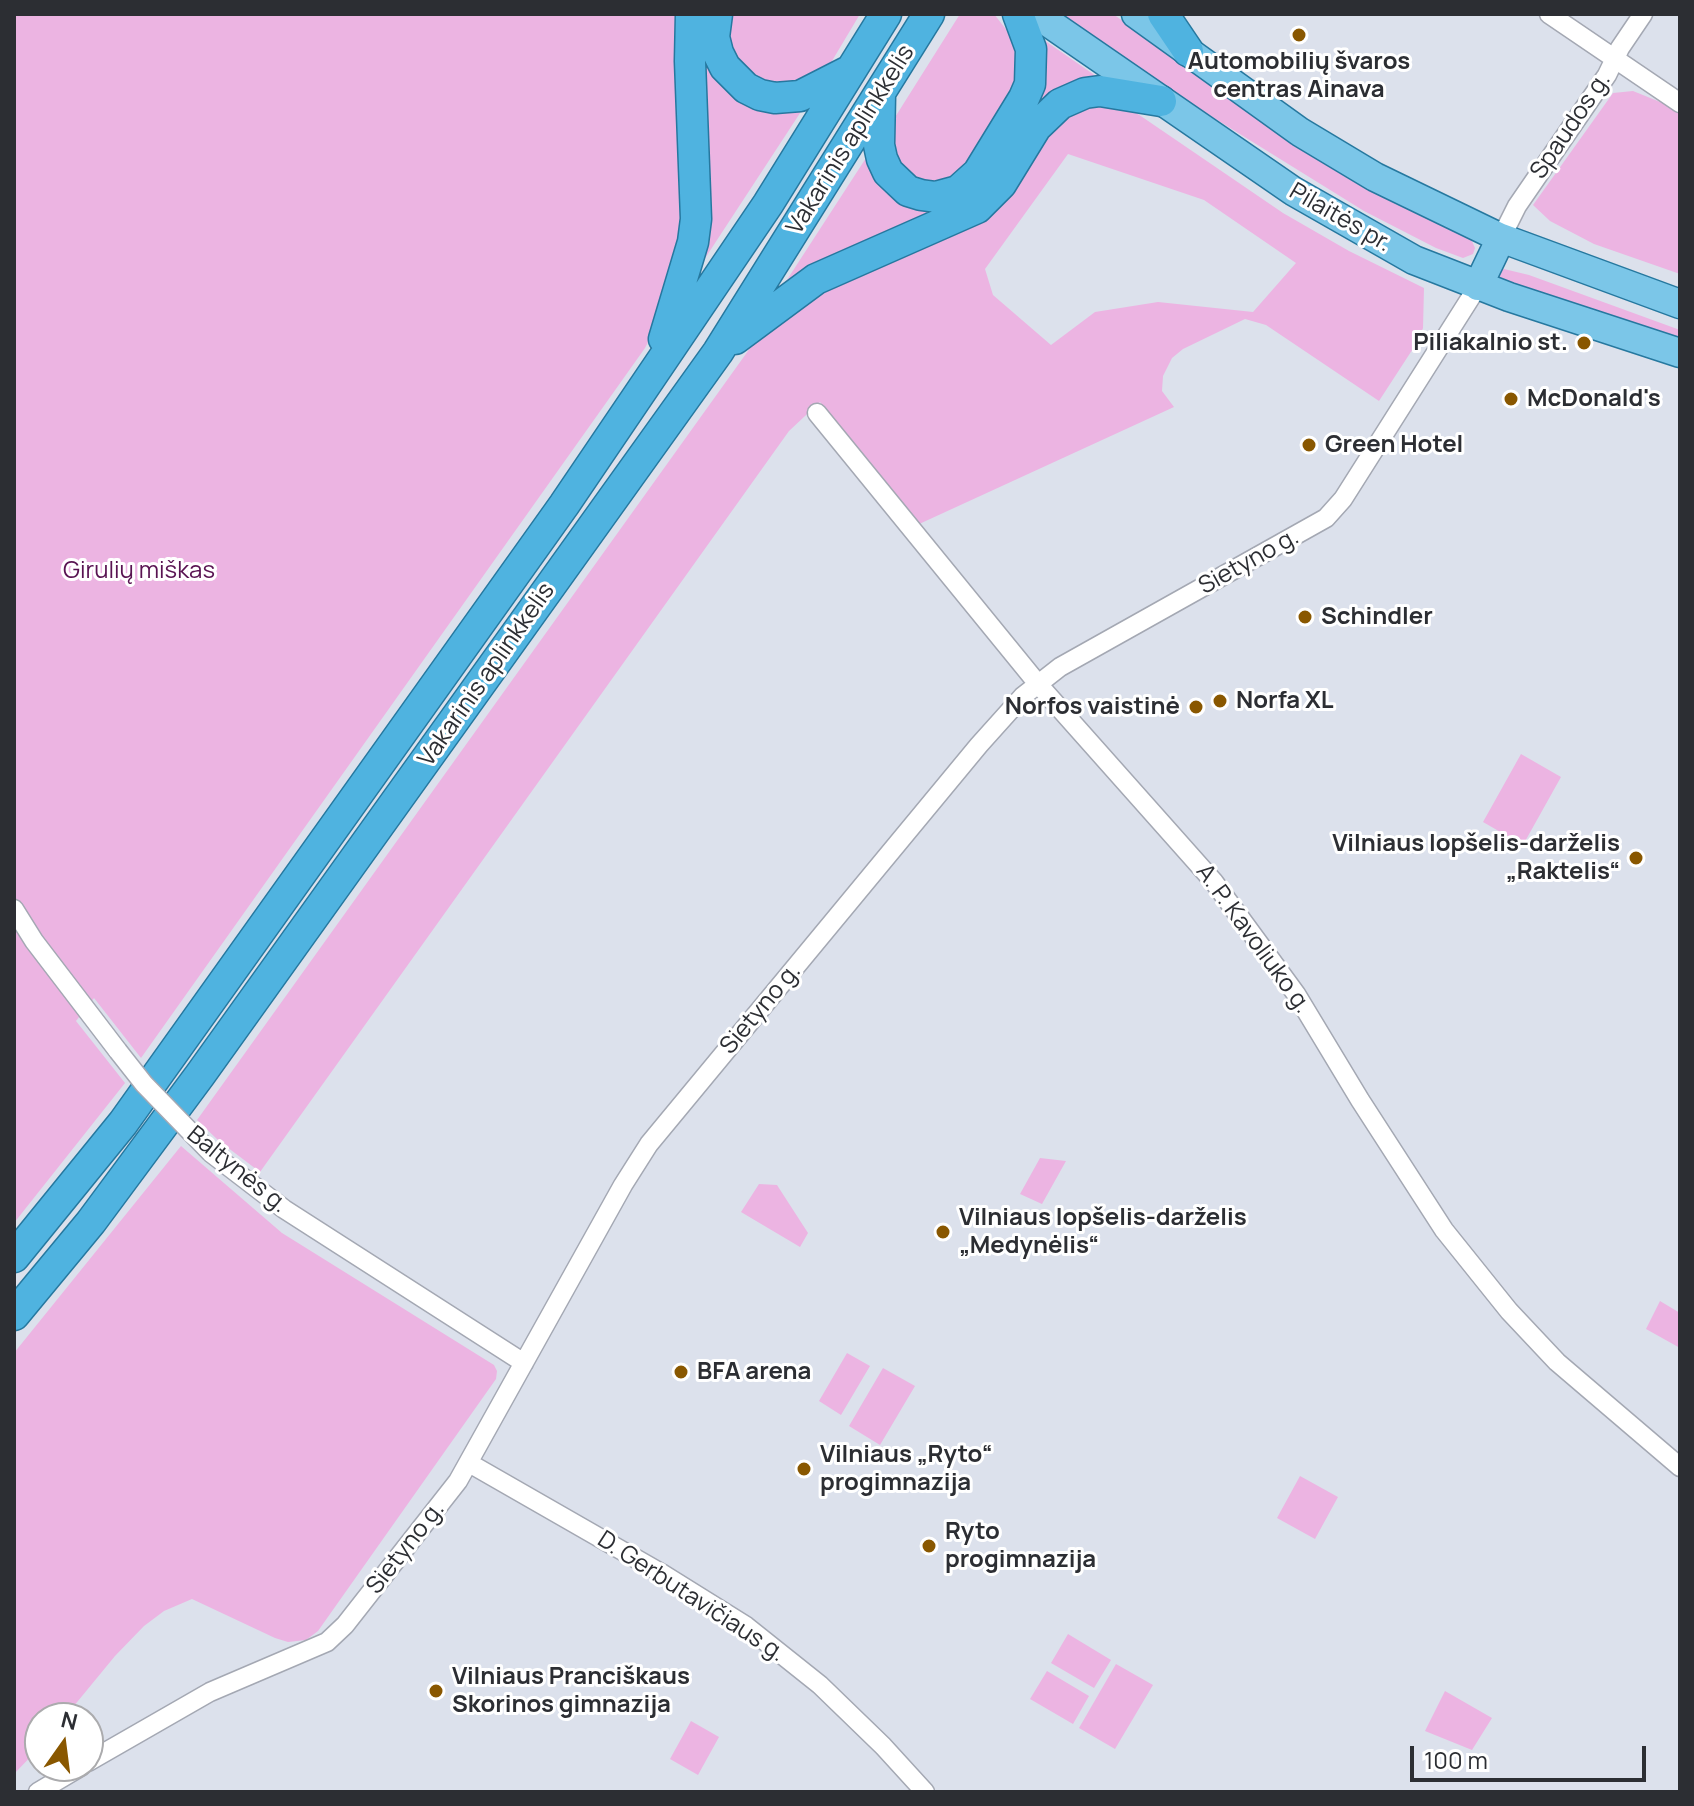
<!DOCTYPE html>
<html>
<head>
<meta charset="utf-8">
<style>
  body { margin:0 }
  #map { position:relative; width:1694px; height:1806px; overflow:hidden; background:#dce1ec; font-family:Manrope,sans-serif }
  canvas { display:block }
  .frame { position:absolute; inset:0; border:16px solid #2c2e33; pointer-events:none }
  .north { position:absolute; left:24px; top:1702px; width:80px; height:80px; box-sizing:border-box; background:#fff; border:2px solid #ababad; border-radius:50%; rotate:14deg; font-size:22px; font-weight:700; line-height:32px; text-align:center; color:#2c2e33 }
  .north::after { content:''; display:block; margin:auto; width:28px; height:36px; background:#895700; clip-path:polygon(50% 0,100% 100%,50% 72%,0 100%) }
  .scale { position:absolute; left:1410px; top:1746px; width:236px; height:36px; box-sizing:border-box; border:4px solid #2c2e33; border-top:0; padding-left:10px; font-size:24px; line-height:28px; white-space:nowrap; color:#2c2e33; -webkit-text-stroke:6px #fff; paint-order:stroke }
</style>
</head>
<body>
<div id="map">
<canvas width="1694" height="1806"></canvas>
<div class="frame"></div>
<div class="north">N</div>
<div class="scale">100 m</div>
</div>
<script>
const ctx = document.querySelector('canvas').getContext('2d');
ctx.lineJoin = 'round';
function paint(path, color) {
  ctx.fillStyle = color;
  ctx.fill(path, 'evenodd');
}
function poly(rows) {
  const path = new Path2D();
  for (const r of rows) {
    path.moveTo(r[0], r[1]);
    for (let i = 2; i < r.length; i += 2) path.lineTo(r[i], r[i + 1]);
  }
  return path;
}
function strokePath(path, color, width, dash) {
  ctx.strokeStyle = color;
  ctx.lineWidth = width;
  ctx.lineCap = dash ? 'butt' : 'round';
  ctx.setLineDash(dash || []);
  ctx.stroke(path);
}
function write(font, color, halo, rows, align = 'center') {
  ctx.font = font + ' Manrope,sans-serif';
  ctx.lineWidth = 6;
  ctx.setLineDash([]);
  ctx.textBaseline = 'middle';
  ctx.strokeStyle = halo;
  ctx.fillStyle = color;
  for (const [text, x, y, turn = 0] of rows) {
    ctx.save();
    ctx.translate(x, y);
    ctx.rotate((+turn || 0) * Math.PI / 180);
    ctx.textAlign = isNaN(turn) ? turn : align;
    if (halo) ctx.strokeText(text, 0, 0);
    ctx.fillText(text, 0, 0);
    ctx.restore();
  }
}
paint(poly([
  [14,14,681,14,686,223,658,323,645,348,141,1058,94,998,76,1021,125,1083,14,1223],
  [728,14,860,14,829,66,817,76,775,89,734,64,725,28],
  [960,14,994,14,1012,37,1023,75,971,170,926,188,894,164,892,122],
  [1052,14,1113,14,1250,112,1471,239,1475,248,1473,254,1463,258,1436,248,1364,211,1185,100],
  [698,33,708,55,806,104,700,266],
  [1041,38,1106,83,1085,84,1053,97,1030,118,988,185,963,205,860,247,819,265,783,286,866,158,870,158,884,186,899,197,917,204,936,207,960,200,977,188,991,173,1032,107,1039,90,1042,75,1039,40],
  [1633,91,1680,110,1680,274,1594,244,1550,221,1533,205,1613,93],
  [1094,103,1132,110,1283,213,1349,251,1424,288,1423,328,1418,341,1379,401,1266,325,1245,319,1183,349,1172,358,1163,376,1162,391,1174,407,917,525,820,402,789,431,260,1172,219,1141,197,1120,758,337,796,303,948,232,1059,118],
  [1068,154,1204,200,1296,263,1253,312,1158,302,1095,312,1051,345,993,295,985,269],
  [1504,269,1529,275,1680,330,1680,343,1504,285,1499,278,1500,270],
  [1521,754,1561,777,1523,845,1483,822],
  [181,1146,282,1233,494,1365,497,1371,496,1379,318,1631,306,1640,288,1642,275,1638,192,1599,164,1611,144,1626,115,1656,64,1718,40,1718,40,1747,14,1774,14,1353],
  [1040,1158,1066,1161,1042,1204,1020,1194],
  [759,1184,777,1185,808,1233,800,1247,741,1212],
  [1660,1301,1680,1313,1680,1348,1646,1329],
  [847,1353,870,1366,841,1415,819,1401],
  [883,1368,915,1386,880,1445,849,1426],
  [1300,1476,1338,1497,1315,1539,1277,1518],
  [1068,1634,1111,1660,1094,1688,1051,1663],
  [1116,1664,1153,1685,1115,1749,1079,1728],
  [1047,1671,1089,1696,1073,1724,1030,1699],
  [1445,1691,1492,1718,1472,1750,1425,1731],
  [691,1721,719,1737,698,1775,670,1759]
]), '#ecb4e2');
const minor = poly([
  [1549,14,1680,103],
  [1501,238,1517,206,1607,75,1620,48,1643,14],
  [817,413,1038,684,1214,882,1296,994,1360,1100,1444,1230,1509,1311,1557,1362,1680,1467],
  [14,909,34,941,118,1051],
  [211,1153,284,1209,524,1363],
  [469,1463,661,1573,746,1626,820,1685,883,1746,925,1792],
  [88,1762,210,1692,327,1642,345,1625,458,1481,623,1185,649,1144,979,745,1023,696,1060,667,1326,518,1343,499,1478,286],
  [38,1792,82,1766]
]);
const primary = poly([
  [1036,14,1293,191,1414,260,1509,297,1680,353],
  [1136,14,1300,132,1375,177,1501,238,1680,304],
  [1478,286,1501,238]
]);
const trunk = poly([
  [717,14,714,37,718,53,725,67,746,88,760,95,775,98,800,96,849,71],
  [1163,14,1188,51],
  [880,95,879,145,882,159,888,172,908,191,921,195,936,197,958,191,978,173,1024,98,1030,84,1031,49,1018,14],
  [664,339,693,242,696,219,690,61,691,14],
  [735,339,816,279,977,208,1001,184,1036,127,1060,104,1085,93,1100,91,1161,101],
  [14,1257,123,1123,564,505,768,204,886,14],
  [14,1315,91,1222,200,1075,718,352,929,14]
]);
strokePath(minor, '#a4a8b3', 21);
strokePath(primary, '#26789f', 31);
strokePath(trunk, '#26789f', 33);
strokePath(minor, '#fff', 18);
strokePath(primary, '#7bc6e8', 28);
strokePath(trunk, '#4fb3e0', 30);
const minorBridge = poly([
  [118,1051,144,1084,211,1153]
]);
strokePath(minorBridge, '#a4a8b3', 21, []);
strokePath(minorBridge, '#fff', 18);
for (const [x, y, r, color] of [
  [1299,35,8,"#895700"],
  [1584,343,8,"#895700"],
  [1511,399,8,"#895700"],
  [1309,445,8,"#895700"],
  [1305,617,8,"#895700"],
  [1220,701,8,"#895700"],
  [1196,707,8,"#895700"],
  [1636,858,8,"#895700"],
  [943,1232,8,"#895700"],
  [681,1372,8,"#895700"],
  [804,1469,8,"#895700"],
  [929,1546,8,"#895700"],
  [436,1691,8,"#895700"]
]) {
  const dot = new Path2D();
  dot.arc(x, y, r, 0, 2 * Math.PI);
  ctx.fillStyle = color;
  ctx.fill(dot);
  strokePath(dot, '#fff', 3);
}
write('bold 24px', '#2c2e33', '#fff', [
  ["Automobilių švaros",1299,62,"center"],
  ["centras Ainava",1299,90,"center"],
  ["Piliakalnio st.",1568,343,"right"],
  ["McDonald's",1527,399],
  ["Green Hotel",1325,445],
  ["Schindler",1321,617],
  ["Norfa XL",1236,701],
  ["Norfos vaistinė",1180,707,"right"],
  ["Vilniaus lopšelis-darželis",1620,844,"right"],
  ["„Raktelis“",1620,872,"right"],
  ["Vilniaus lopšelis-darželis",959,1218],
  ["„Medynėlis“",959,1246],
  ["BFA arena",697,1372],
  ["Vilniaus „Ryto“",820,1455],
  ["progimnazija",820,1483],
  ["Ryto",945,1532],
  ["progimnazija",945,1560],
  ["Vilniaus Pranciškaus",452,1677],
  ["Skorinos gimnazija",452,1705]
], 'left');
write('24px', '#2c2e33', '#fff', [
  ["Spaudos g.",1571,126,-56],
  ["Vakarinis aplinkkelis",851,140,-58],
  ["Pilaitės pr.",1340,218,30],
  ["Sietyno g.",1249,562,-29],
  ["Vakarinis aplinkkelis",487,675,-55],
  ["A. P. Kavoliuko g.",1253,939,54],
  ["Sietyno g.",761,1009,-50],
  ["Baltynės g.",237,1170,39],
  ["Sietyno g.",406,1548,-52],
  ["D. Gerbutavičiaus g.",691,1597,33]
]);
write('24px', '#591352', '#fff', [
  ["Girulių miškas",139,571]
]);
</script>
</body>
</html>
